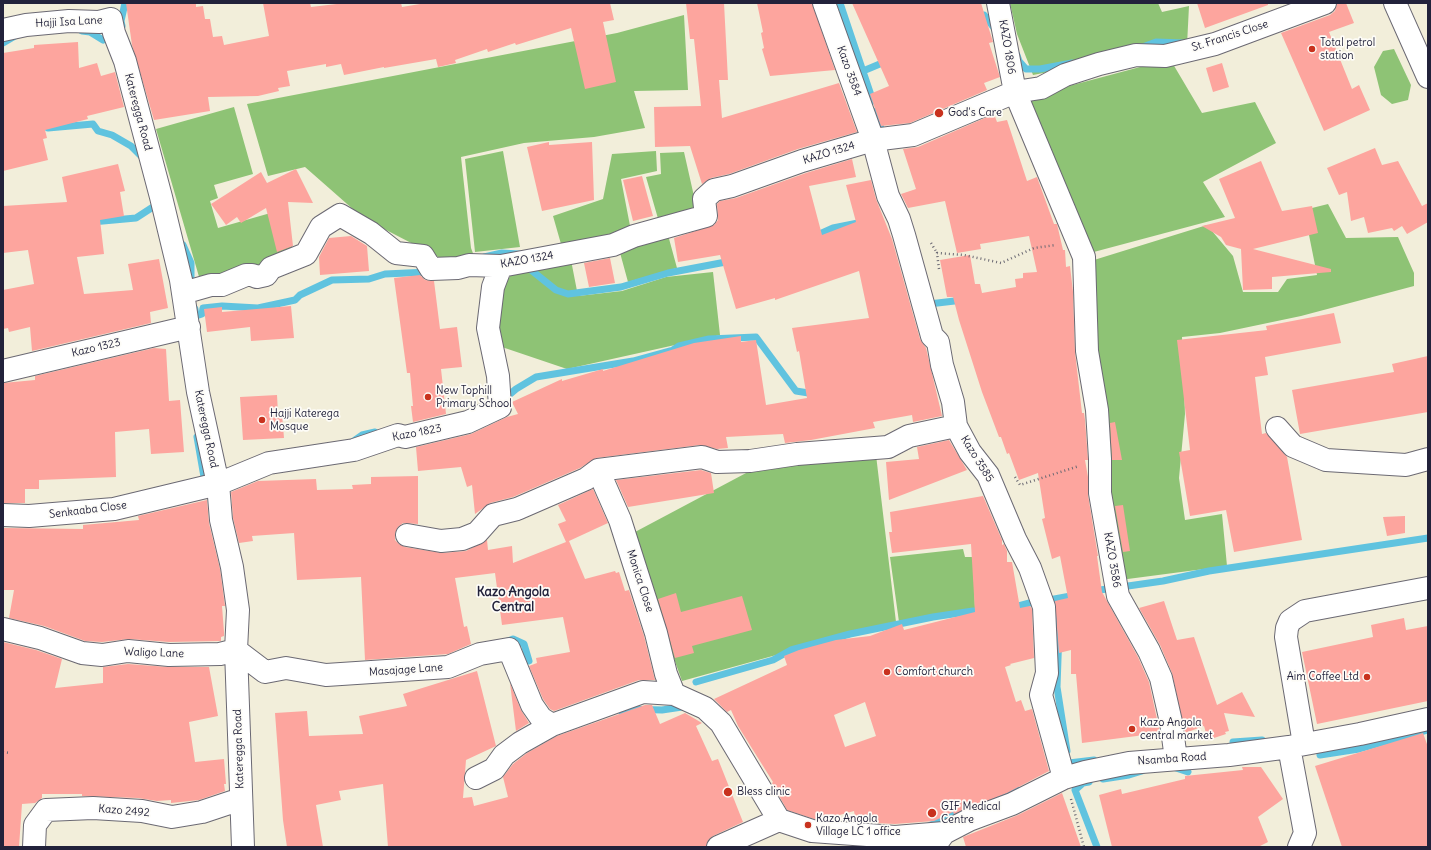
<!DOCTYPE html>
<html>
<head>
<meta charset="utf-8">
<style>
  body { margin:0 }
  #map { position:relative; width:1431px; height:850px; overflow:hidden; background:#f2eeda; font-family:Delius,sans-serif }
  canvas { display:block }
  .frame { position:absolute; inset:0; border:4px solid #22223b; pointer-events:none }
</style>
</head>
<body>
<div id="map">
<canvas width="1431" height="850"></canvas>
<div class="frame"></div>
</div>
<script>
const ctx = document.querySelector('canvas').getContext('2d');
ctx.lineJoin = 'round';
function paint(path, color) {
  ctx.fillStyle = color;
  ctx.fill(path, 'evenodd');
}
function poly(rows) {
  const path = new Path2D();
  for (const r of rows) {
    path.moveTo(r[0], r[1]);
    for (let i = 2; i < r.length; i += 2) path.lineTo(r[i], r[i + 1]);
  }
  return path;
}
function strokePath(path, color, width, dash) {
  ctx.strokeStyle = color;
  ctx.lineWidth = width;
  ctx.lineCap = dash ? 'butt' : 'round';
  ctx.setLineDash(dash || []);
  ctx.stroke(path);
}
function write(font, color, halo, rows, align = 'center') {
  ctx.font = font + ' Delius,sans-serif';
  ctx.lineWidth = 3.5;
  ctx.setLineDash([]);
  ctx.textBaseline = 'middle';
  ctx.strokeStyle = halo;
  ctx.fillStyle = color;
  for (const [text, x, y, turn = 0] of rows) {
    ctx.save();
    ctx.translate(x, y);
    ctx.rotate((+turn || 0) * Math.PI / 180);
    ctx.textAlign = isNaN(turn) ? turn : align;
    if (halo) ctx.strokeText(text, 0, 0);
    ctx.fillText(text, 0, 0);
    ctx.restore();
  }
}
paint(poly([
  [1010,3,1158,3,1162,12,1189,6,1187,45,1033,75,1017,34],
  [684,15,688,90,634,91,645,128,594,137,524,143,461,157,471,248,474,256,442,259,363,218,305,167,268,176,247,104,617,33],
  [1394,49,1411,85,1408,100,1392,104,1381,95,1374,67,1383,51],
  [1170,59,1202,113,1255,102,1276,143,1203,182,1225,217,1090,253,1024,98],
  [234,107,253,174,214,185,218,198,210,201,218,228,281,210,296,260,202,287,156,129],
  [503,151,520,247,475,252,465,159],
  [656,151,657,171,621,179,631,231,561,244,553,216,603,199,612,154],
  [684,152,698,214,659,222,646,177,661,174,660,153],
  [1328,204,1346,238,1398,237,1414,273,1414,286,1301,316,1220,333,1182,337,1185,414,1179,478,1185,520,1222,514,1227,566,1120,580,1099,377,1094,260,1207,225,1233,256,1243,292,1278,292,1287,279,1317,275,1304,210],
  [668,235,677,268,628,282,619,249],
  [570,255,578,296,622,291,666,277,713,272,720,335,567,369,496,345,497,298,515,268],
  [876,455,896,622,682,681,630,536,635,532,763,464],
  [963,549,965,557,973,557,975,609,899,622,890,557]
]), '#8ec375');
strokePath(poly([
  [840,3,873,101],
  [977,16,984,15,995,29],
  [122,26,121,21,125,3],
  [82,31,90,32,103,40],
  [3,43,15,36],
  [1140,48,1156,42,1183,43],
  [1017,55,1019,61,1026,69,1040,69,1072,63],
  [863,71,887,61],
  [876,111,883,136],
  [48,128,93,124,98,131,112,135,131,146,143,158],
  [92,222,136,218,156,205],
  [813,237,833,228,858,223],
  [183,245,191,263,191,283],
  [484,257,502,253,519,254],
  [526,266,556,290,568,294,621,287,668,273,731,261],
  [929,304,963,300],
  [195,309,196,316,202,314,203,308,222,306,258,308,295,300,300,295,332,280,369,279,385,274,429,272],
  [503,400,516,389,536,377,633,361,673,350,679,346,709,339,756,337,796,391,815,394],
  [197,437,204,477],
  [352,442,362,435,375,432],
  [1093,591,1163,581,1209,571,1428,538],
  [1049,600,1076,595],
  [1011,608,1037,601],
  [1053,613,1059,631,1057,687,1067,751],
  [506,642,513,639,524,644,529,661],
  [696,682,773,660,791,650,850,634,933,617,973,611,983,612],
  [621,711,627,709,662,710,682,707],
  [1233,742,1262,740],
  [1320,755,1359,749,1428,730],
  [1069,763,1094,760],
  [1173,767,1188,772],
  [1103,779,1129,775,1142,771],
  [1089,782,1083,783,1075,790,1097,847],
  [991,798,1018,790],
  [929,826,961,810]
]), '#60c3df', 7);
paint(poly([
  [126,3,196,3,196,7,203,6,205,19,210,19,213,37,222,36,224,45,269,36,263,3,310,3,311,7,345,3,401,3,402,7,426,3,610,3,614,20,603,22,616,82,585,89,571,28,516,45,515,43,488,52,487,49,455,60,456,63,438,67,436,59,384,68,384,67,344,75,341,64,326,67,326,64,287,71,290,86,278,88,279,91,258,96,208,97,210,111,154,120,132,45],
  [686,3,724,3,728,80,719,80,722,118,839,83,857,132,798,149,729,174,711,178,702,184,690,146,655,147,654,107,701,106,694,39,690,39],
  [757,3,812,3,835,70,770,76,762,49,764,48,761,33,763,32],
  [852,3,981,3,993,42,989,43,1000,77,984,83,987,90,910,123,881,126,870,94,889,86],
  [1197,3,1268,3,1268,5,1205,28],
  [1337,3,1346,3,1354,23,1329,32,1352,89,1359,85,1370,110,1324,131,1281,33,1330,15,1335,11],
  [78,42,79,68,97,63,101,76,115,72,124,107,87,116,88,119,45,130,47,138,43,139,48,160,3,171,3,53,34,48,34,45],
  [1222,63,1229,87,1213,92,1206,68],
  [994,114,997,122,1007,120,1027,181,1037,177,1054,224,1057,224,1063,250,1065,250,1066,267,1070,266,1073,292,1075,352,1082,413,1084,413,1085,420,1088,460,1085,460,1088,477,1088,495,1098,556,1097,556,1102,592,1138,657,1149,682,1160,733,1082,743,1076,674,1071,674,1071,650,1059,653,1055,601,1068,598,1060,556,1052,559,1042,519,1045,518,1038,473,1019,480,1009,453,1007,454,1001,437,999,437,982,392,959,320,953,297,947,297,940,260,970,255,975,284,980,284,982,293,1016,287,1015,279,1023,278,1023,273,1037,272,1029,236,980,244,981,249,957,253,945,201,908,208,901,194,916,189,903,149,918,147],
  [549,142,549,145,592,142,594,200,542,211,527,147],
  [1375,148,1382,165,1398,161,1422,206,1428,203,1428,222,1407,234,1402,226,1394,231,1392,228,1368,233,1364,217,1351,221,1347,192,1339,195,1327,168],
  [852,159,856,177,809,186,822,235,856,222,846,185,871,180,876,199,892,239,920,339,926,348,942,416,913,422,912,415,873,422,875,428,811,440,785,443,783,434,726,437,728,448,717,449,700,445,596,458,580,468,513,497,490,503,475,514,472,485,467,487,461,467,418,471,416,447,471,434,507,417,518,414,512,402,562,379,562,381,603,369,603,371,694,343,741,336,741,342,756,340,766,405,807,398,799,351,797,352,792,328,869,318,859,271,775,300,775,298,736,309,720,255,678,262,674,238,714,225,718,220,717,204,720,201,736,198,806,173],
  [1261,161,1282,211,1312,206,1318,233,1253,249,1331,269,1331,272,1272,277,1272,289,1243,290,1241,249,1226,245,1221,237,1202,226,1235,218,1219,179],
  [118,164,125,191,120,192,124,216,100,220,104,254,77,257,84,294,133,290,128,264,159,259,168,308,150,312,151,323,32,351,30,327,9,332,8,328,3,329,3,290,34,284,28,250,3,253,3,206,67,202,62,177],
  [296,169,313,203,288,202,293,246,277,252,266,208,241,223,237,217,226,225,211,204,261,172,267,183],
  [642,176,653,216,633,221,623,180],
  [351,236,367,246,369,271,320,275,319,257,329,238],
  [610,258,615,283,589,287,584,263],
  [420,275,425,280,434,281,440,329,457,327,462,367,441,369,446,414,413,422,411,406,413,406,410,373,407,373,394,278],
  [291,306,294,338,251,341,250,327,207,332,204,309,222,307,222,312],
  [1334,313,1341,343,1265,357,1268,375,1255,377,1262,434,1266,433,1287,457,1302,540,1234,552,1226,510,1190,516,1179,452,1190,450,1177,340,1267,330,1266,326],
  [154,348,166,349,169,401,180,400,184,452,151,454,149,429,115,432,116,477,39,480,39,489,25,489,25,503,4,503,3,383,35,380,35,376],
  [1428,356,1428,412,1300,434,1292,390,1394,372,1392,364],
  [277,395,278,414,282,414,284,438,243,440,240,397],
  [1115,422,1122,460,1112,460,1110,423],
  [949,440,967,470,889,500,886,462,919,459,917,447],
  [701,470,711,473,714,493,628,507,616,480],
  [418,476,418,524,403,523,398,527,395,533,395,540,399,544,405,547,442,553,466,551,487,540,488,550,512,546,513,563,566,542,558,524,566,521,558,505,593,489,608,523,569,541,585,579,615,571,616,573,619,572,625,591,629,590,644,636,655,680,639,680,554,711,550,709,543,699,529,666,537,663,536,658,570,652,563,617,502,625,495,573,455,578,464,627,467,626,471,644,448,654,365,660,361,577,297,580,294,533,252,536,253,541,239,543,233,518,231,492,258,481,316,479,317,490,353,489,352,485,371,484,371,477],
  [983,496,1002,540,1002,545,1004,544,1007,551,1007,562,1012,562,1020,608,1030,606,1032,609,1034,658,1010,664,1011,665,1005,667,1016,702,1021,700,1025,711,1032,709,1049,771,1007,793,954,814,953,812,934,821,895,824,856,822,854,811,825,819,814,819,787,810,772,783,773,782,738,726,731,710,727,712,714,699,787,665,784,656,799,650,836,640,870,636,902,624,904,630,975,612,971,544,892,553,889,532,892,532,890,512],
  [865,702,876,736,845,747,834,715],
  [207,500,209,523,220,569,225,606,222,606,224,632,224,636,221,637,221,641,169,642,129,639,102,642,85,641,44,626,9,618,14,590,3,590,3,528,83,529,83,525,139,520,138,516],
  [1123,505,1130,551,1123,552,1115,506],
  [1405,516,1405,533,1387,536,1383,517],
  [676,593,681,612,742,596,752,630,692,646,694,653,675,658,658,599],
  [1164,601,1177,640,1194,637,1217,705,1242,692,1255,717,1224,713,1229,731,1225,732,1226,734,1208,740,1204,726,1185,733,1172,673,1160,645,1139,608],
  [1404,618,1406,630,1428,626,1428,701,1317,724,1302,652,1373,637,1371,625],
  [3,642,36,650,62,659,55,688,103,683,103,667,128,664,168,667,209,667,218,716,189,722,195,762,224,759,226,784,224,784,225,791,199,800,171,803,171,800,157,801,138,798,82,796,82,794,42,794,42,798,35,803,22,804,19,847,3,847],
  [477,671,496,746,466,760,463,798,472,797,474,806,508,797,503,777,513,764,527,753,557,736,645,705,652,705,660,724,685,713,702,723,696,726,712,761,718,759,743,822,713,836,708,840,706,847,388,847,383,784,339,791,341,800,316,805,323,847,287,847,283,820,275,713,307,711,309,736,363,734,359,716,407,706,403,694],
  [510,683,521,710,529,723,516,731],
  [1423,733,1428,747,1428,847,1342,847,1315,766],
  [1242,767,1261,767,1283,799,1258,817,1268,842,1258,847,1112,847,1099,795,1121,789,1122,794,1185,779,1185,776,1243,770],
  [1062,793,1081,847,966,847,963,837,1018,815]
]), '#fda59e');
const minor = poly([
  [824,3,873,140,888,196,899,219,904,235,932,336,938,342,942,365,953,402,956,426,970,452,988,475,1015,539,1030,568,1044,607,1047,673,1041,695,1064,778],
  [998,3,1015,92,1084,257,1087,351,1097,410,1100,459,1100,493,1118,596,1149,651,1161,678,1171,722,1176,759],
  [111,19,114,33,125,61,161,197,181,280,198,392,218,484,221,520,232,567,238,610,236,650,243,847],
  [3,30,26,25,69,21,99,22,111,19],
  [183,293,211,285,222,285,246,275,252,275,257,277,266,275,271,268,306,254,321,227,340,215,371,233,396,253,423,256,431,269,458,268,469,265,501,266,613,245,634,236,706,216,704,199,714,190,732,186,802,161,873,140,913,135,1015,92,1041,88,1065,75,1099,64,1136,55,1165,56,1215,44,1325,3],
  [3,371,189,327],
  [1277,428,1293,446,1326,460,1406,465,1428,459],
  [598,470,620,520,656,633,666,674,674,694],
  [3,515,29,516,114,509,218,484,269,463,354,450,398,435,405,437,468,422,500,407,498,376,488,328,493,287,501,266],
  [407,535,441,541,462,539,477,533,493,515,517,509,586,479,598,470,702,457,717,462,750,461,797,454,888,447,909,436,956,426],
  [3,629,40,638,82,653,102,655,128,651,169,655,220,654,236,650,265,672,286,668,326,675,448,667,480,654,509,649,532,705,541,718,552,725,643,692,674,694,705,708,721,723,779,820],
  [1304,744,1286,637,1287,628,1290,621,1305,611,1428,588],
  [1289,747,1305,833,1299,847],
  [476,778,494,769,504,755,520,743,552,725],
  [779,820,812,831,895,837,944,833],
  [34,847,35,825,46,810,93,808,142,811,172,817,202,812,241,799],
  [718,847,779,820],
  [934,847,944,833,969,820,1012,804,1064,778,1085,772,1129,763,1229,755,1289,747,1360,734,1428,719]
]);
const major = poly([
  [1395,3,1428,77]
]);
strokePath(minor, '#6b6973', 24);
strokePath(major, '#6b6973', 24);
strokePath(poly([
  [931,243,937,253],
  [939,269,937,253,964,255,1001,263,1034,248,1056,245],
  [1015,477,1020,485,1079,466],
  [3,752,10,753],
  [1071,799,1084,847]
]), '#6b6973', 2.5, [1, 3]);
strokePath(minor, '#fff', 22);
strokePath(major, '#fff', 22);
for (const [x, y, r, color] of [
  [1312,49,4,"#c8321e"],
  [939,113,5,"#c8321e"],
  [428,397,4,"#c8321e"],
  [262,420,4,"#c8321e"],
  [887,672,4,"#c8321e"],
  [1367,677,4,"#c8321e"],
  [1132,729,4,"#c8321e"],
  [728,792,5,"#c8321e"],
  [932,813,5,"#c8321e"],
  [808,825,4,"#c8321e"]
]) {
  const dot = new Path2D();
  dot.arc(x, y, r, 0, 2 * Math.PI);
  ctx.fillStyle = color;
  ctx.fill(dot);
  strokePath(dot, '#fdfcf7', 1.5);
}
write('11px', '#22223b', '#fdfcf7', [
  ["Hajji Isa Lane",69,22,-3],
  ["St. Francis Close",1230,36,-18],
  ["KAZO 1806",1007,47,80],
  ["Kazo 3584",849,71,70],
  ["Kateregga Road",138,112,75],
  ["KAZO 1324",829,153,-17],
  ["KAZO 1324",527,260,-10],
  ["Kazo 1323",96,348,-13],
  ["Kateregga Road",206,429,78],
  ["Kazo 1823",417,433,-11],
  ["Kazo 3585",977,459,58],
  ["Senkaaba Close",88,510,-7],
  ["KAZO 3586",1112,560,80],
  ["Monica Close",640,581,72],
  ["Waligo Lane",154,653,2],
  ["Masajage Lane",406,670,-4],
  ["Kateregga Road",239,749,-92],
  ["Nsamba Road",1172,759,-4],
  ["Kazo 2492",124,811,5]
]);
write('11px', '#22223b', '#fdfcf7', [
  ["Total petrol",1320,43],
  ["station",1320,56],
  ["God's Care",948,113],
  ["New Tophill",436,391],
  ["Primary School",436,404],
  ["Hajji Katerega",270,414],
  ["Mosque",270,427],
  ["Comfort church",895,672],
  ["Aim Coffee Ltd",1359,677,"right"],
  ["Kazo Angola",1140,723],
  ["central market",1140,736],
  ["Bless clinic",737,792],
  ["GIF Medical",941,807],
  ["Centre",941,820],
  ["Kazo Angola",816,819],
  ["Village LC 1 office",816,832]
], 'left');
write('bold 13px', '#22223b', '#fdfcf7', [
  ["Kazo Angola",513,592],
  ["Central",513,607]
]);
</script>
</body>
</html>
